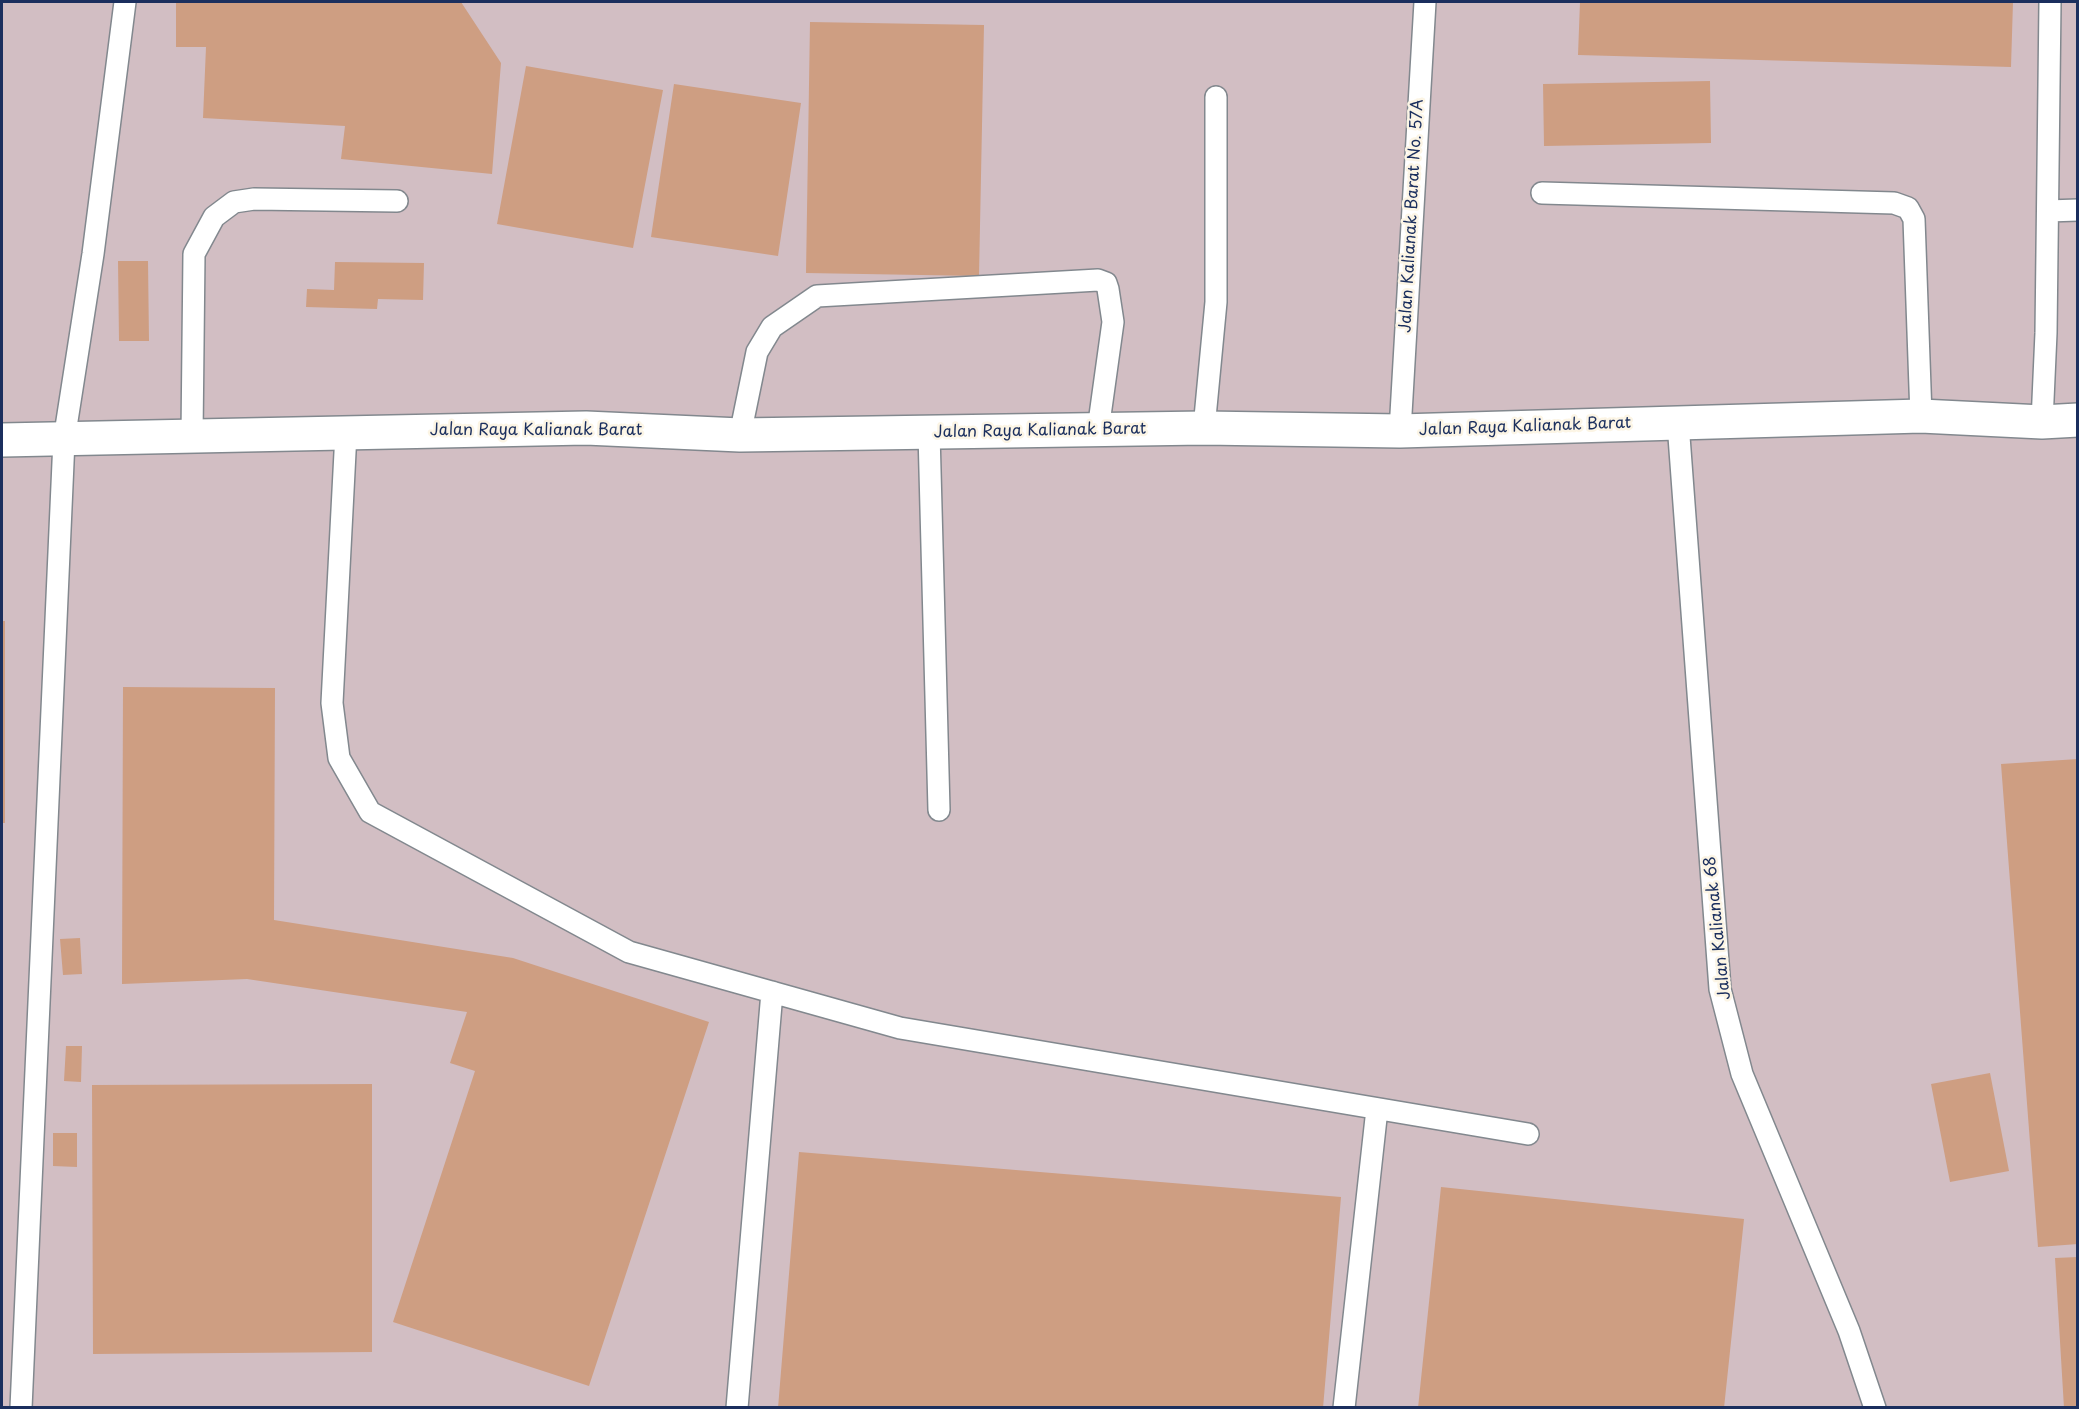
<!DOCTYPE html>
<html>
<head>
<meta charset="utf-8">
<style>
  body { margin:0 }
  #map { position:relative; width:2079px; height:1409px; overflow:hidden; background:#eae2bf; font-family:"Playpen Sans",sans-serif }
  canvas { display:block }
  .frame { position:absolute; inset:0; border:3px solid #1b2f5e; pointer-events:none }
</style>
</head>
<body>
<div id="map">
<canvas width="2079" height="1409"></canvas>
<div class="frame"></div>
</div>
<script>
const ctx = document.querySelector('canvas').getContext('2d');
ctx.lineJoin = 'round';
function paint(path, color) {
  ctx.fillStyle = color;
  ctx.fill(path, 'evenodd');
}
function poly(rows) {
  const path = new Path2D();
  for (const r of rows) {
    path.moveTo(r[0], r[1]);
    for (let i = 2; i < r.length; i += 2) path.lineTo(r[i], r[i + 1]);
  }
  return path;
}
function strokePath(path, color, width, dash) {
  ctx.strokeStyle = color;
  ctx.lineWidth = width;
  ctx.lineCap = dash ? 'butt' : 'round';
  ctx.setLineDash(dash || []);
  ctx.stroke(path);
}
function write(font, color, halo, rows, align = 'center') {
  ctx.font = font + ' "Playpen Sans",sans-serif';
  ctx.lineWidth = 5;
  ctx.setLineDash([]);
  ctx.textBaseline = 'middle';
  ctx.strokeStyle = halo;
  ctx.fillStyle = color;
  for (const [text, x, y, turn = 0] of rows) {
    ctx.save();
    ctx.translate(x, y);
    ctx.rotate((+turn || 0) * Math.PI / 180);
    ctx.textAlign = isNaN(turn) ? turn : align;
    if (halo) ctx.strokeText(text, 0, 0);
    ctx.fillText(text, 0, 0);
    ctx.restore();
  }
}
paint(poly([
  [2,2,2077,2,2077,1407,2,1408]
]), '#d2bec3');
paint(poly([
  [176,2,461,2,501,63,492,174,341,159,345,126,203,118,206,47,176,47],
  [1580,2,2013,2,2011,67,1578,55],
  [810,22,984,25,979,276,806,273],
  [526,66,663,90,633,248,497,224],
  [1710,81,1711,143,1544,146,1543,84],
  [674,84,801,103,778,256,651,237],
  [118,261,148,261,149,341,119,341],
  [335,262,424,263,423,300,378,299,377,309,306,307,307,289,334,290],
  [2,621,5,621,5,823,2,823],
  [123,687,275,688,274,920,513,958,709,1022,589,1386,393,1322,475,1071,450,1063,467,1012,247,979,122,984],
  [2078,759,2078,1244,2038,1247,2001,764],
  [80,938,82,974,63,975,60,939],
  [66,1046,82,1046,81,1082,64,1081],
  [1990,1073,2009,1171,1950,1182,1931,1084],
  [372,1084,372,1352,93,1354,92,1085],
  [53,1133,77,1133,77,1167,53,1166],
  [799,1152,1341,1197,1323,1408,778,1408],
  [1441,1187,1744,1219,1724,1408,1418,1408],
  [2078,1257,2078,1408,2064,1408,2055,1258]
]), '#ce9e82');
const service = poly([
  [1542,193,1894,203,1908,208,1914,219,1921,416],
  [2048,211,2078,210],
  [2042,422,2046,333,2050,2],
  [1678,423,1720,989,1742,1074,1849,1331,1875,1408],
  [1204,428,1216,302,1216,97],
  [1400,431,1425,2],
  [346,433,332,703,339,758,370,812,629,952,900,1028,1528,1134],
  [929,433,939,810],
  [192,435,194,254,214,217,234,202,254,199,397,201],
  [740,435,757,352,772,327,817,296,1098,280,1106,283,1108,289,1113,322,1098,430],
  [21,1408,64,440,93,254,125,2],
  [737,1408,772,992],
  [1344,1408,1377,1109]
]);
const trunk = poly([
  [2,440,586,428,740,435,1204,428,1400,431,1921,416,2042,422,2078,420]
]);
strokePath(service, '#82888e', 24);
strokePath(trunk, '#82888e', 36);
strokePath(service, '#fff', 21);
strokePath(trunk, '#fff', 33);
write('16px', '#1b2f5e', '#fcf5e5', [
  ["Jalan Kalianak Barat No. 57A",1412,216,-87],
  ["Jalan Raya Kalianak Barat",1525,427,-2],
  ["Jalan Raya Kalianak Barat",536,431],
  ["Jalan Raya Kalianak Barat",1040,431,-1],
  ["Jalan Kalianak 68",1718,928,-96]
]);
</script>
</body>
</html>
